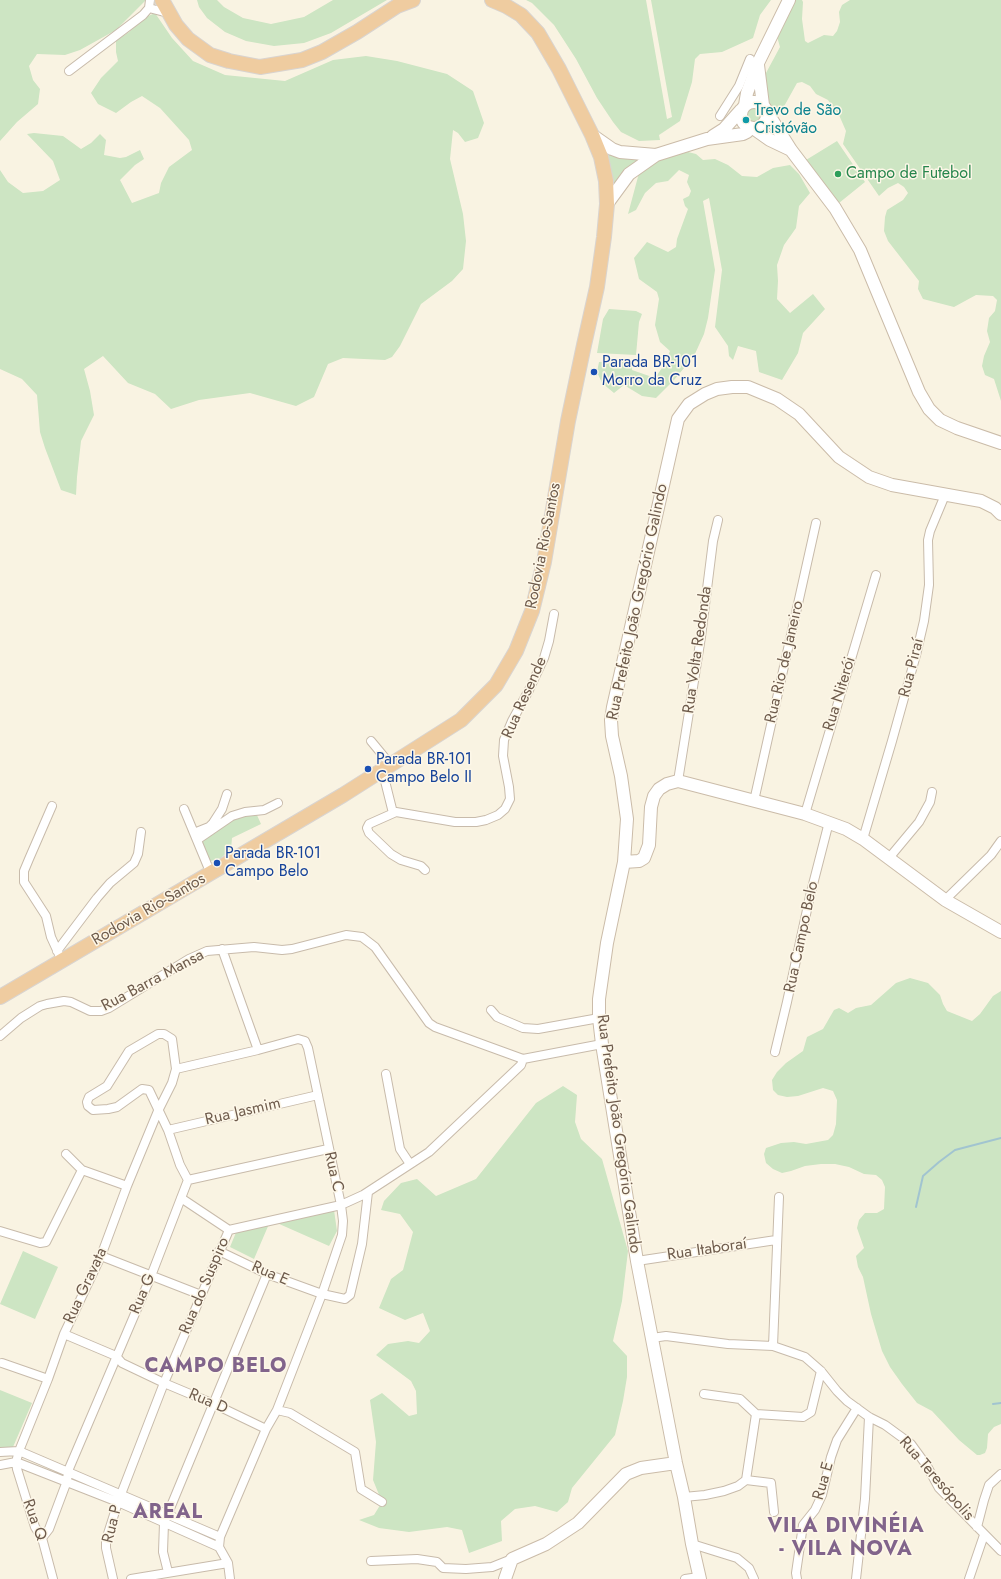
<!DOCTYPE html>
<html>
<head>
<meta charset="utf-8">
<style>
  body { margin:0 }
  canvas { display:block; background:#f9f3e2 }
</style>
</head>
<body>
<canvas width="1001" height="1579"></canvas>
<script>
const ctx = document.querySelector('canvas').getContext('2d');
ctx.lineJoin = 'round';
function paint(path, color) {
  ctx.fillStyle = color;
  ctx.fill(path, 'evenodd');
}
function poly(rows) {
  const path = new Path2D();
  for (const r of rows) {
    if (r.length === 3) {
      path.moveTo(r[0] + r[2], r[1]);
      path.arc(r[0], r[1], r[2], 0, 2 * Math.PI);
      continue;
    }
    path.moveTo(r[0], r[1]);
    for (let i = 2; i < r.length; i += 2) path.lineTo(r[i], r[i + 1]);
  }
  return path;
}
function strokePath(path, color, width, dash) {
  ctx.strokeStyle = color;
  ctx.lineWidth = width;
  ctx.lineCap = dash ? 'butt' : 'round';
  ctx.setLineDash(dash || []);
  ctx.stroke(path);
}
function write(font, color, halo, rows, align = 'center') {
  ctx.font = font + ' Jost,sans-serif';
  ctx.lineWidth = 3;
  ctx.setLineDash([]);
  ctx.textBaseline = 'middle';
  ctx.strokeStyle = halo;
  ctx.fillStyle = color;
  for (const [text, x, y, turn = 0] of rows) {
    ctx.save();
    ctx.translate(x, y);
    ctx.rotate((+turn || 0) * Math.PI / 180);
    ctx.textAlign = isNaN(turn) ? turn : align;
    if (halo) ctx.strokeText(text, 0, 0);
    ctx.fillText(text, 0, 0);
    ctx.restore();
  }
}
paint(poly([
  [0,0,146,0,116,30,80,50,65,55,37,54,29,66,33,80,40,89,38,104,17,122,0,141],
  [197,0,217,0,224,7,243,18,271,24,304,17,333,0,387,0,331,33,304,43,274,46,246,41,225,32,207,18,199,7],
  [526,0,646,0,667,119,672,117,651,0,771,0,760,15,753,38,722,52,700,54,695,59,692,82,680,121,659,135,660,140,639,141,621,132,613,122,597,98,576,59,554,25,532,3],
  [793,0,802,0,803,2,802,19,805,41,808,43,824,35,833,36,837,31,840,22,839,12,842,5,850,0,1001,0,1001,401,994,379,985,375,982,366,984,356,990,342,987,331,989,318,995,311,997,300,993,296,976,295,954,307,923,299,918,289,919,281,888,241,884,231,885,217,887,210,903,200,908,193,904,187,898,183,888,188,879,196,843,144,846,131,839,115,828,100,816,94,810,86,802,82,797,83,782,110,774,111,770,107,766,88,766,73,780,47,776,33],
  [155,13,172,38,193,61,225,75,285,81,333,60,366,56,397,61,447,74,473,91,484,123,478,138,465,142,458,133,453,130,450,159,463,214,466,241,463,269,452,281,421,304,400,346,392,357,385,360,343,358,328,364,314,397,296,406,250,393,199,400,171,409,155,394,128,383,103,356,84,369,90,391,94,415,81,441,77,477,76,495,61,490,45,448,40,432,37,395,22,379,0,369,0,170,8,182,23,193,43,191,60,180,53,161,27,134,34,133,63,136,81,149,91,143,100,134,106,140,104,155,120,158,126,157,140,150,144,159,135,165,120,180,132,203,159,193,161,183,169,167,192,150,189,140,160,108,142,96,131,102,116,113,98,104,91,93,101,78,118,61,116,52,116,41,129,32,146,17],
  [754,115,9],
  [837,141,865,182,839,203,806,160],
  [604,150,641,159,614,189,610,166],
  [688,152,696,154,703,160,715,159,728,165,742,176,757,177,773,168,790,165,799,174,810,193,799,206,796,228,784,245,777,265,778,281,777,299,790,313,813,294,825,309,803,333,798,353,782,380,759,372,756,351,738,346,733,360,729,356,728,346,715,327,722,270,709,198,703,201,715,270,708,318,704,334,694,356,674,380,656,398,642,396,624,385,614,393,602,383,597,372,599,362,632,361,632,370,655,378,664,365,670,351,660,342,655,325,659,299,657,292,639,279,634,258,647,242,668,252,676,247,677,239,688,209,685,206,683,199,689,196,691,191,687,182,689,175,679,170,668,181,656,183,645,193,636,210,628,214,639,173,660,158,672,154],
  [609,309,636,311,642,314,639,322,636,355,597,353,603,319],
  [256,813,261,824,232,838,231,849,221,858,211,861,207,859,199,840,234,817],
  [910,978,928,983,940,995,943,1004,947,1011,972,1021,980,1014,993,996,1001,991,1001,1424,994,1427,988,1434,987,1448,985,1453,980,1455,977,1455,959,1440,932,1411,917,1403,902,1384,890,1367,882,1351,871,1314,863,1277,858,1267,856,1256,864,1248,857,1228,859,1220,865,1213,877,1213,884,1209,885,1187,882,1180,876,1175,864,1174,849,1167,835,1164,821,1164,805,1166,791,1171,782,1173,773,1169,766,1163,764,1154,766,1148,781,1143,794,1142,806,1144,828,1140,833,1135,836,1124,837,1100,833,1091,823,1088,798,1096,787,1097,778,1095,773,1090,772,1080,777,1072,786,1063,803,1051,807,1037,823,1029,834,1010,839,1008,848,1013,856,1008,871,1005,896,983],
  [563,1086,577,1095,575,1122,581,1139,602,1159,628,1251,622,1301,613,1341,627,1356,627,1377,623,1401,615,1435,572,1488,568,1502,557,1512,535,1506,515,1509,501,1521,502,1541,469,1553,462,1530,447,1527,409,1532,379,1528,359,1520,374,1515,382,1502,373,1480,376,1442,370,1400,382,1393,409,1416,417,1414,416,1391,411,1381,376,1355,388,1344,408,1341,419,1343,430,1331,423,1313,405,1320,379,1308,391,1279,403,1270,413,1232,400,1214,381,1210,384,1201,401,1183,417,1179,436,1196,476,1179,536,1103],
  [334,1210,337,1231,329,1246,277,1223],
  [269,1224,254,1259,230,1247,237,1230],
  [23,1251,58,1267,35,1319,0,1304],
  [0,1390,32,1403,13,1447,0,1447]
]), '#cde5c3');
strokePath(poly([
  [916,1207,923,1176,939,1162,955,1150,1001,1138],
  [993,1404,1001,1403]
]), '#a1c4d0', 2);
const minor = poly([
  [150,0,149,8,168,13],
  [69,71,143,15,149,8],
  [720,116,739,86,750,59],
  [371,741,390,764],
  [382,769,393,813],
  [678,781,701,637,713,541,718,520],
  [754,801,816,523],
  [52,806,29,859,24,871,24,882,46,916,51,937,62,961],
  [184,809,211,874],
  [805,814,876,575],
  [194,833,209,827,213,823,222,809,227,794],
  [863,839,892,741,916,655,924,621,929,585,928,540,930,531,945,495],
  [197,840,232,816,245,812,264,810,278,803],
  [889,858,919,822,930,802,932,792],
  [425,870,421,866,401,860,391,854,369,833,367,828,369,824,396,812,455,822,476,822,486,820,498,815,505,809,510,799,509,787,503,756,504,740,512,721,529,690,544,658,549,641,554,614],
  [945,900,991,855,1001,841],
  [222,949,258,1050],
  [57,951,97,898,110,883,134,863,138,854,141,832],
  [491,1010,497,1017,523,1028,538,1029,599,1018],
  [0,1036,21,1018,40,1006,47,1004,64,1001,71,1002,90,1011,101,1011,109,1008,189,959,207,951,254,947,282,950,292,949,346,935,362,937,375,947,429,1023,435,1027,523,1059,602,1044],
  [775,1052,787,1002,810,896,829,822],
  [176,1069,172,1039,164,1034,158,1034,129,1051,107,1086,89,1097,87,1102,88,1106,93,1110,108,1109,117,1107,142,1089,149,1090,168,1130,180,1165,188,1180],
  [386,1074,400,1149,410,1164],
  [168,1130,318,1095],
  [66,1154,82,1170,127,1186],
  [188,1180,328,1149],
  [181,1198,229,1230],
  [229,1230,341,1205,363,1195,429,1152,521,1065,523,1059],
  [0,1231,40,1243,46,1242,82,1170],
  [219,1251,267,1274,322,1294,345,1299,350,1295,362,1244,368,1192],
  [101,1256,201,1295],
  [637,1261,776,1240],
  [64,1334,116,1356,122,1363,164,1383,214,1404,266,1429],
  [652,1338,666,1336,728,1344,773,1346,805,1357,821,1371,837,1391,847,1401,869,1417,885,1425,911,1444,927,1466,939,1488,1001,1551],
  [773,1346,779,1197],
  [2,1363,48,1379],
  [704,1394,740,1399,756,1414,803,1417,811,1412,821,1371],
  [277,1410,290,1413,355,1452,361,1489,382,1502],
  [0,1452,19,1451,220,1537],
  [0,1465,16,1462,118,1502,219,1547],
  [746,1480,756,1414],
  [684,1497,705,1495,724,1491,738,1486,746,1480,771,1483,774,1512],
  [977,1527,984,1500,989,1485,1001,1474],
  [42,1538,49,1529,67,1481,68,1471,151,1276,188,1180],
  [692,1544,737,1558,749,1568,754,1579],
  [371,1561,417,1559,437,1562,443,1568,466,1569,492,1567,512,1559],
  [168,1572,163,1552,164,1523,267,1274],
  [53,1579,42,1538,35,1527,17,1469,16,1462,19,1451,48,1379,64,1334,101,1256,127,1186,158,1111,172,1083,176,1069,258,1050,298,1039,305,1041,308,1048,341,1205,343,1221,342,1235,322,1294,277,1410,266,1429,220,1537,219,1547,228,1563,230,1579],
  [113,1579,106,1548,106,1540,118,1502,164,1383,229,1230],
  [131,1579,228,1563],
  [685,1579,699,1577],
  [797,1579,796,1573,803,1525,815,1510,822,1495,831,1457,837,1440,857,1408],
  [856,1579,865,1499,869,1417],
  [969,1579,984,1535]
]);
const secondary = poly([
  [758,65,763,105],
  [754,115,13],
  [745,105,747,93,758,63,789,0],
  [767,112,791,150,835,208,860,250,919,392,929,409,940,420,957,428,1001,443],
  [753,128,770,140,791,150],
  [592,135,612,149,620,152,656,155],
  [713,136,724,129,741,110],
  [607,204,629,174,656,155,707,139,743,134,747,132,749,127],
  [624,862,639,861,644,858,649,845,651,807,654,796,659,789,667,784,678,781,805,814,846,829,863,839,945,900,1001,932],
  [505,1579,512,1559,546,1544,578,1523,626,1474,641,1468,676,1463],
  [700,1579,692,1544,684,1497,676,1463,637,1261,602,1044,599,1018,599,999,607,943,624,862,627,819,621,776,612,736,611,720,613,707,678,419,689,404,705,394,717,389,732,387,748,387,777,399,799,414,839,457,869,477,892,485,981,501,995,508,1001,514]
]);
const trunk = poly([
  [162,0,176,25,188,39,210,55,229,61,260,67,302,60,322,52,357,32,397,6,413,0],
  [0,997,343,795,461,720,496,685,516,651,532,611,544,562,568,421,584,345,597,287,604,237,607,204,606,181,601,157,592,135,559,69,538,33,521,15,506,6,492,0]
]);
strokePath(minor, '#c8bbab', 10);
strokePath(secondary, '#cbbca9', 14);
strokePath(trunk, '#d9d4d0', 16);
strokePath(minor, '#fff', 8);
strokePath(secondary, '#fff', 12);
strokePath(trunk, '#efcca0', 14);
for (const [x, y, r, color] of [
  [746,120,4,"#0f9aa8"],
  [838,174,4,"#2e9e5b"],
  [594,372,4,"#1a4fb4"],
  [368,769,4,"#1a4fb4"],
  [217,863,4,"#1a4fb4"]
]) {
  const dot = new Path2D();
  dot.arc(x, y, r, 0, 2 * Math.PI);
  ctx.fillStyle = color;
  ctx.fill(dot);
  strokePath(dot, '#fdf7e8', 1.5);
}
write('16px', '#0d838f', '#fdf7e8', [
  ["Trevo de São",754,111],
  ["Cristóvão",754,129]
], 'left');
write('16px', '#27864d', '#fdf7e8', [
  ["Campo de Futebol",846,174]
], 'left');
write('16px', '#164399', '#fdf7e8', [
  ["Parada BR-101",602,363],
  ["Morro da Cruz",602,381],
  ["Parada BR-101",376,760],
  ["Campo Belo II",376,778],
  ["Parada BR-101",225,854],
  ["Campo Belo",225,872]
], 'left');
write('16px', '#6e5b4c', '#fdf7e8', [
  ["Rodovia Rio-Santos",544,546,-79],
  ["Rua Prefeito João Gregório Galindo",638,602,-78],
  ["Rua Volta Redonda",698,650,-82],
  ["Rua Rio de Janeiro",785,662,-77],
  ["Rua Piraí",912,668,-76],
  ["Rua Niterói",840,694,-73],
  ["Rua Resende",525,698,-66],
  ["Rodovia Rio-Santos",149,910,-30],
  ["Rua Campo Belo",802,937,-78],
  ["Rua Barra Mansa",153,981,-28],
  ["Rua Jasmim",243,1112,-13],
  ["Rua Prefeito João Gregório Galindo",618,1134,82],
  ["Rua C",333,1172,77],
  ["Rua Itaboraí",707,1250,-8],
  ["Rua E",270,1274,23],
  ["Rua Gravata",86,1286,-65],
  ["Rua do Suspiro",205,1286,-67],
  ["Rua G",143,1294,-67],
  ["Rua D",208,1402,23],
  ["Rua Teresópolis",936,1479,49],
  ["Rua E",824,1481,-74],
  ["Rua Q",34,1520,70],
  ["Rua P",113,1524,-76]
]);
ctx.letterSpacing = '1px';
write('bold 20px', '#81648b', '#fdf7e8', [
  ["CAMPO BELO",216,1367],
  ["AREAL",168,1513],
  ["VILA DIVINÉIA",846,1527],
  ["- VILA NOVA",846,1550]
]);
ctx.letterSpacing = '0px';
</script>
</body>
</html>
